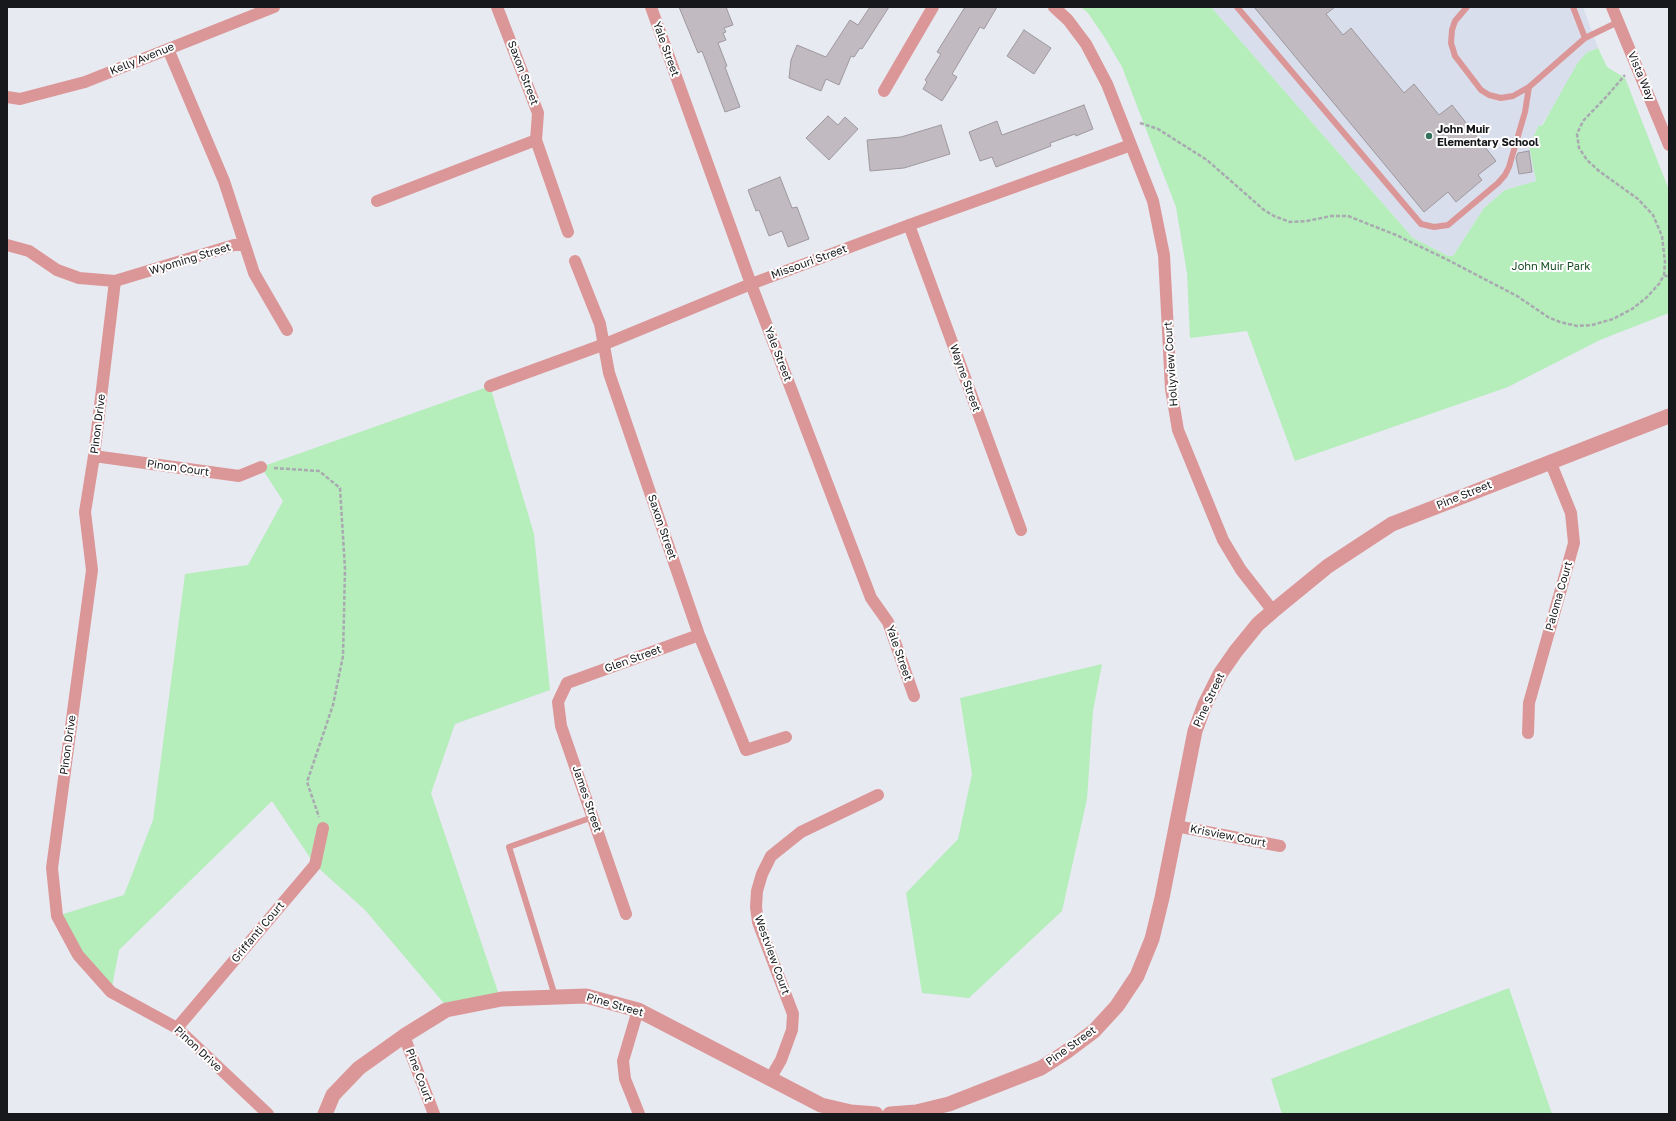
<!DOCTYPE html>
<html>
<head>
<meta charset="utf-8">
<style>
  body { margin:0 }
  #map { position:relative; width:1676px; height:1121px; overflow:hidden; background:#e8eaf2; font-family:"Golos Text",sans-serif }
  canvas { display:block }
  .frame { position:absolute; inset:0; border:8px solid #17181b; pointer-events:none }
</style>
</head>
<body>
<div id="map">
<canvas width="1676" height="1121"></canvas>
<div class="frame"></div>
</div>
<script>
const ctx = document.querySelector('canvas').getContext('2d');
ctx.lineJoin = 'round';
function paint(path, color) {
  ctx.fillStyle = color;
  ctx.fill(path, 'evenodd');
}
function poly(rows) {
  const path = new Path2D();
  for (const r of rows) {
    path.moveTo(r[0], r[1]);
    for (let i = 2; i < r.length; i += 2) path.lineTo(r[i], r[i + 1]);
  }
  return path;
}
function strokePath(path, color, width, dash) {
  ctx.strokeStyle = color;
  ctx.lineWidth = width;
  ctx.lineCap = dash ? 'butt' : 'round';
  ctx.setLineDash(dash || []);
  ctx.stroke(path);
}
function write(font, color, halo, rows, align = 'center') {
  ctx.font = font + ' "Golos Text",sans-serif';
  ctx.lineWidth = 4;
  ctx.setLineDash([]);
  ctx.textBaseline = 'middle';
  ctx.strokeStyle = halo;
  ctx.fillStyle = color;
  for (const [text, x, y, turn = 0] of rows) {
    ctx.save();
    ctx.translate(x, y);
    ctx.rotate((+turn || 0) * Math.PI / 180);
    ctx.textAlign = isNaN(turn) ? turn : align;
    if (halo) ctx.strokeText(text, 0, 0);
    ctx.fillText(text, 0, 0);
    ctx.restore();
  }
}
paint(poly([
  [1211,7,1583,7,1598,48,1586,53,1541,126,1539,125,1529,146,1536,181,1505,190,1484,208,1453,256,1448,256,1413,238]
]), '#d9deed');
paint(poly([
  [1081,7,1211,7,1413,238,1448,256,1453,256,1484,208,1505,190,1536,181,1529,146,1539,125,1542,126,1577,64,1586,53,1598,48,1607,67,1625,78,1669,190,1669,313,1600,340,1508,387,1295,461,1247,331,1190,338,1187,273,1176,207,1122,67,1105,38,1088,13],
  [490,386,534,534,550,690,455,724,431,793,500,998,447,1007,365,910,315,865,272,801,119,950,111,992,57,916,124,895,153,820,185,574,248,565,283,501,261,467],
  [1102,664,1093,711,1087,799,1062,911,969,998,922,993,906,893,958,839,972,774,960,698],
  [1509,988,1552,1114,1282,1114,1271,1079]
]), '#b5edbb');
const building = poly([
  [679,7,726,7,733,25,724,28,726,32,723,33,726,40,718,43,727,66,725,67,740,107,725,112,702,51,698,53,679,7],
  [870,7,889,7,862,49,860,48,854,57,851,56,839,85,826,79,821,91,789,78,791,60,797,45,826,57,850,20,858,25,870,7],
  [965,7,997,7,984,29,980,27,952,74,957,77,942,101,923,89,927,82,925,80,941,54,937,52,965,7],
  [1254,7,1335,7,1326,14,1343,35,1351,28,1404,93,1414,84,1439,115,1452,105,1496,161,1478,175,1482,180,1456,202,1448,192,1424,212,1254,7],
  [1024,30,1051,48,1034,74,1007,56,1024,30],
  [1084,105,1093,129,1076,136,1075,134,1050,143,1051,146,996,167,992,157,980,161,969,132,997,121,1002,135,1084,105],
  [828,116,838,125,845,117,858,129,829,160,806,138,828,116],
  [941,125,950,154,904,168,870,171,867,140,901,137,941,125],
  [1529,151,1532,172,1519,174,1516,158,1518,153,1529,151],
  [780,177,792,208,797,207,809,239,788,247,782,231,769,236,759,210,756,211,748,190,780,177]
]);
paint(building, '#c1bbc1');
strokePath(building, '#9e989e', 1);
strokePath(poly([
  [1140,123,1158,129,1207,160,1264,210,1274,216,1290,222,1307,221,1331,216,1348,216,1396,235,1446,259,1517,296,1548,317,1560,322,1577,326,1592,325,1613,319,1632,309,1646,298,1659,284,1664,275,1665,262,1662,236,1653,215,1638,199,1599,171,1587,160,1579,148,1577,134,1583,121,1607,96,1625,75],
  [1664,275,1669,277],
  [274,468,319,471,340,488,345,569,343,656,333,705,307,782,319,817]
]), '#a8aab0', 2.5, [4, 2]);
strokePath(poly([
  [1237,7,1421,224,1434,227,1448,225,1498,183,1505,175,1509,167,1525,112,1529,87],
  [1467,7,1455,21,1452,30,1451,43,1455,56,1481,90,1489,95,1501,98,1513,96,1529,87,1585,38,1618,22],
  [1573,7,1585,38],
  [555,996,509,847,593,817]
]), '#db9798', 6);
strokePath(poly([
  [497,7,538,113,536,140,568,232],
  [651,7,751,284,871,598,888,622,914,696],
  [1054,7,1068,20,1086,44,1107,84,1153,201,1164,255,1171,389,1178,430,1223,540,1241,570,1273,611],
  [1612,7,1669,145],
  [168,49,224,181,254,273,287,330],
  [884,91,933,7],
  [7,97,20,99,85,82,274,7],
  [377,201,536,140],
  [909,225,1021,530],
  [7,245,29,251,57,270,79,278,115,281,234,245,245,245],
  [575,261,600,324,609,373,699,635,746,750,786,737],
  [115,281,94,456,85,512,92,570,52,868,57,916,78,955,111,992,177,1028,268,1114],
  [490,386,605,344,751,284,909,225,1131,145],
  [94,456,239,476,261,467],
  [1528,733,1529,703,1574,543,1571,513,1550,461],
  [1176,826,1280,846],
  [626,914,561,726,558,702,567,683,699,635],
  [638,1010,623,1061,625,1079,639,1114],
  [177,1028,315,865,323,828],
  [404,1036,434,1114],
  [770,1079,781,1060,792,1030,793,1014,758,922,756,907,757,891,762,874,771,856,801,832,878,795]
]), '#db9798', 12);
strokePath(poly([
  [325,1114,333,1095,359,1068,404,1036,446,1010,502,999,586,996,638,1010,821,1105,851,1112,876,1114],
  [890,1114,916,1112,949,1104,1041,1068,1066,1052,1094,1031,1117,1006,1137,976,1152,939,1162,898,1195,731,1205,704,1220,674,1236,651,1258,624,1273,611,1328,566,1392,524,1669,416]
]), '#db9798', 15);
for (const [x, y, r, color] of [
  [1429,136,4,"#35715c"]
]) {
  const dot = new Path2D();
  dot.arc(x, y, r, 0, 2 * Math.PI);
  ctx.fillStyle = color;
  ctx.fill(dot);
  strokePath(dot, '#fff', 1.5);
}
write('11px', '#17181b', '#fff', [
  ["Yale Street",666,49,70],
  ["Kelly Avenue",142,59,-22],
  ["Saxon Street",523,73,69],
  ["Vista Way",1641,76,67],
  ["Wyoming Street",190,259,-17],
  ["Missouri Street",809,262,-20],
  ["Yale Street",778,354,69],
  ["Hollyview Court",1171,364,-94],
  ["Wayne Street",965,378,70],
  ["Pinon Drive",98,424,-83],
  ["Pinon Court",178,468,8],
  ["Pine Street",1464,495,-22],
  ["Saxon Street",662,527,71],
  ["Paloma Court",1559,596,-74],
  ["Yale Street",899,653,71],
  ["Glen Street",633,659,-20],
  ["Pine Street",1209,700,-65],
  ["Pinon Drive",68,745,-82],
  ["James Street",587,799,71],
  ["Krisview Court",1228,836,11],
  ["Griffanti Court",258,932,-50],
  ["Westview Court",772,955,70],
  ["Pine Street",615,1005,16],
  ["Pine Street",1071,1046,-36],
  ["Pinon Drive",198,1049,43],
  ["Pine Court",419,1075,69]
]);
write('bold 11px', '#17181b', '#fff', [
  ["John Muir",1437,130],
  ["Elementary School",1437,143]
], 'left');
write('11px', '#174d22', '#fff', [
  ["John Muir Park",1551,267]
]);
</script>
</body>
</html>
